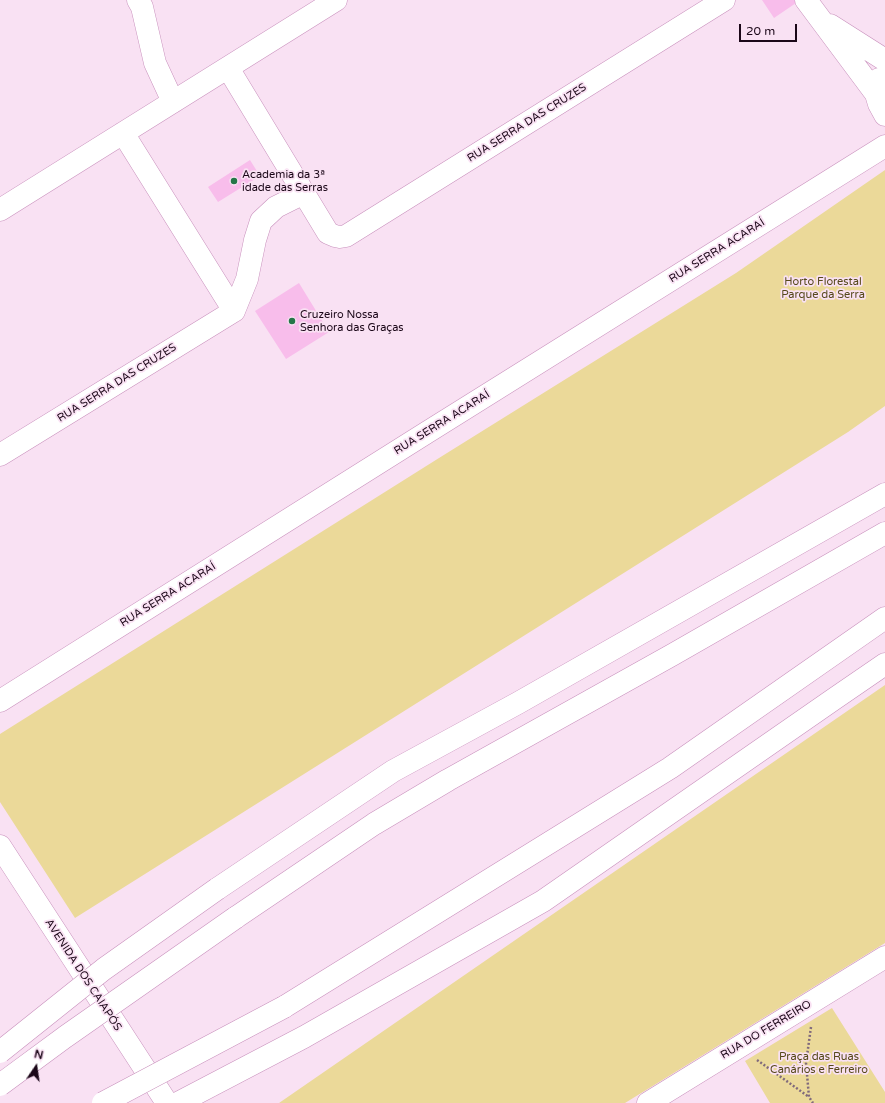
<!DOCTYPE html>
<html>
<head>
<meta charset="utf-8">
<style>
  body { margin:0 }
  #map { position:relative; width:885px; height:1103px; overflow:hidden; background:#f9e1f3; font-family:"Varela Round",sans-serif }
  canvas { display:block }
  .north { position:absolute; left:16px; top:1047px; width:40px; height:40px; -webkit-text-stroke:3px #f9e1f3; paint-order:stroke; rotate:13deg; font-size:11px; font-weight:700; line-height:16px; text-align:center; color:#1b0718 }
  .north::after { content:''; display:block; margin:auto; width:14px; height:18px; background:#1b0718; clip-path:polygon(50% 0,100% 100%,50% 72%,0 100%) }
  .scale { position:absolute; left:739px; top:24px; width:58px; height:18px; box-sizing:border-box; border:2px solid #1b0718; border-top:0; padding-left:5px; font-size:12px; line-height:14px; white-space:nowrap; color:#1b0718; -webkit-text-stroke:3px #f9e1f3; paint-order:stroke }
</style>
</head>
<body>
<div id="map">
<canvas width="885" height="1103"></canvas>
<div class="north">N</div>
<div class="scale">20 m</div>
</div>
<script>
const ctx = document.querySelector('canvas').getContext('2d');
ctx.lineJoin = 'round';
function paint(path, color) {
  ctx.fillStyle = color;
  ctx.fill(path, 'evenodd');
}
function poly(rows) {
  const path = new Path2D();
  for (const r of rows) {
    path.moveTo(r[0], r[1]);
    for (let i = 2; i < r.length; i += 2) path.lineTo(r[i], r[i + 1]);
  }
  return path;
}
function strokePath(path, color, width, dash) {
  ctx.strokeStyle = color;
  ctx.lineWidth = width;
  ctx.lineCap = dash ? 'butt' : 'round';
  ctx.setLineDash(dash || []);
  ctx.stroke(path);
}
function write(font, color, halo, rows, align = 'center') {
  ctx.font = font + ' "Varela Round",sans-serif';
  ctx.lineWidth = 3.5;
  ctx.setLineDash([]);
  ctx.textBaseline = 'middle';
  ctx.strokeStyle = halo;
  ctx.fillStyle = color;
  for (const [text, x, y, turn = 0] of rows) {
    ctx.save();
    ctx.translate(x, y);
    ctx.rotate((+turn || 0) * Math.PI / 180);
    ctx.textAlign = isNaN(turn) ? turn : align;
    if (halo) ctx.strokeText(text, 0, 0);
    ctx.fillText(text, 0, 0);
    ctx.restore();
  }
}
paint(poly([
  [885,170,885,406,848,432,75,918,0,802,0,734,439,458,736,273],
  [885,685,885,943,625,1103,279,1103],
  [832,1008,885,1092,885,1103,770,1103,745,1061]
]), '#ebd999');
paint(poly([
  [762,0,794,0,796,3,774,18],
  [250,160,260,176,218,202,208,187],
  [299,283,329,332,286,359,255,311]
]), '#f8bdeb');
const minor = poly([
  [138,0,142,7,155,63,173,102],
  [806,0,876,94],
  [830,25,885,60],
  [228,68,328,233,335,236,340,237,346,236,724,0],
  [879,79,876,94,879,104,885,115],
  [123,133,234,311],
  [0,210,336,0],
  [234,311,247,279,255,240,261,221,276,207,304,193],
  [0,455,234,311],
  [0,701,426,433,885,146],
  [648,1103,885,957]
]);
const major = poly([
  [0,846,167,1103],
  [217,889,393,771,518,703,885,494],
  [235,918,374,824,448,780,672,655,885,533],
  [284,1007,670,768,885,618],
  [178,1103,304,1037,543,901,834,699,885,664]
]);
strokePath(minor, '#c890bc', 23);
strokePath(major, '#c890bc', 23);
strokePath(poly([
  [811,1027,806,1063,809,1097,813,1103],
  [757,1060,809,1097]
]), '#806a7c', 2.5, [2, 2]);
strokePath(minor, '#fff', 22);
strokePath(major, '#fff', 22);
const majorBridge = poly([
  [0,1052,104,969,217,889],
  [0,1085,65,1037,235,918],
  [103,1103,284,1007]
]);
strokePath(majorBridge, '#c890bc', 23, []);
strokePath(majorBridge, '#fff', 22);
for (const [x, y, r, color] of [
  [234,181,4,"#247648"],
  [292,321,4,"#247648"]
]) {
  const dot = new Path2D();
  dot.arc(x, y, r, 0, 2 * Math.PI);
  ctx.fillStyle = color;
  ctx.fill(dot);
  strokePath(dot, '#f9e1f3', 1.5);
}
write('11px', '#1b0718', '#f9e1f3', [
  ["RUA SERRA DAS CRUZES",527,123,-32],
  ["RUA SERRA ACARAÍ",717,251,-32],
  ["RUA SERRA DAS CRUZES",117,383,-32],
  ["RUA SERRA ACARAÍ",442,423,-32],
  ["RUA SERRA ACARAÍ",168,595,-32],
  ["AVENIDA DOS CAIAPÓS",83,975,57],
  ["RUA DO FERREIRO",766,1030,-31]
]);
write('11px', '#1b0718', '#f9e1f3', [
  ["Academia da 3ª",242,175],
  ["idade das Serras",242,188],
  ["Cruzeiro Nossa",300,315],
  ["Senhora das Graças",300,328]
], 'left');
write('11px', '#56491a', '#f9e1f3', [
  ["Horto Florestal",823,282],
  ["Parque da Serra",823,295],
  ["Praça das Ruas",819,1057],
  ["Canários e Ferreiro",819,1070]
]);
</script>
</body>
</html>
